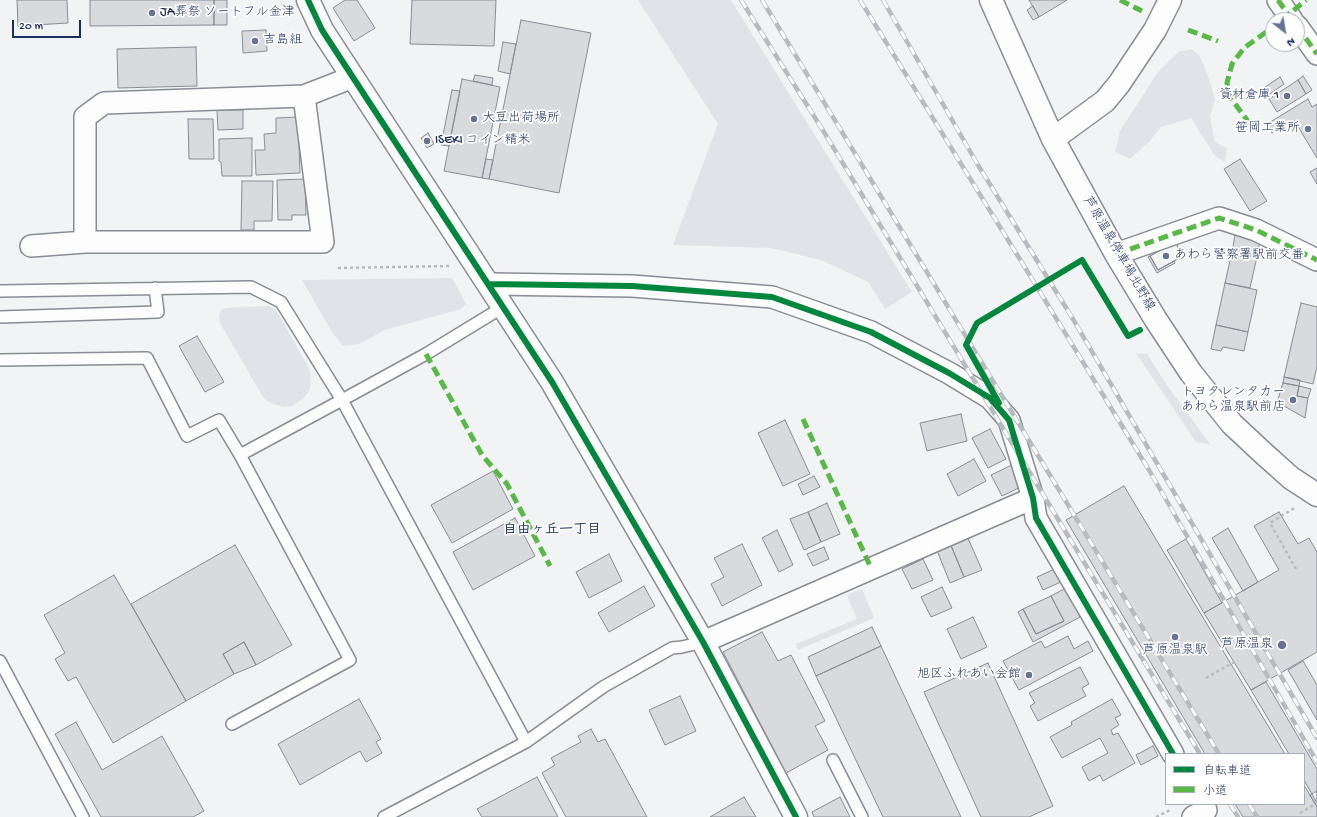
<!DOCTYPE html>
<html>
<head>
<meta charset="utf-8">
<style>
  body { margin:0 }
  #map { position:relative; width:1317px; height:817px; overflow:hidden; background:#f2f3f4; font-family:"Gochi Hand","Klee One",sans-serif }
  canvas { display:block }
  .legend { position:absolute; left:1165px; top:753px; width:140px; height:52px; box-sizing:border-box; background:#fff; border:1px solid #a4acbf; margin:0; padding:5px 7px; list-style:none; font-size:12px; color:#1b2f5e }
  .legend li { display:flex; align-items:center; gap:8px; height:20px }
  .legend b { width:20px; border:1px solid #a4acbf }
  .north { position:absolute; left:1265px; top:12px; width:40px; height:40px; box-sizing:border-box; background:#fff; border:1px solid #a4acbf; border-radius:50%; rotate:149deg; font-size:11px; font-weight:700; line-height:16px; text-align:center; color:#1b2f5e }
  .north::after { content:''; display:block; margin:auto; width:14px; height:18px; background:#667492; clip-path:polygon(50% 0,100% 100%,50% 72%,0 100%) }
  .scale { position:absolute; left:12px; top:20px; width:69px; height:18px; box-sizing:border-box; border:2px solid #1b2f5e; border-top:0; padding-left:5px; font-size:12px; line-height:14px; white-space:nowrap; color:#1b2f5e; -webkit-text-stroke:3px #fff; paint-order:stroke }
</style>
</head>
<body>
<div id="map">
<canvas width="1317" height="817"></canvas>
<ul class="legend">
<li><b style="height:5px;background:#00873e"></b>自転車道</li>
<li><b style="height:5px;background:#58b947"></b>小道</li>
</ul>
<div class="north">N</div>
<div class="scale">20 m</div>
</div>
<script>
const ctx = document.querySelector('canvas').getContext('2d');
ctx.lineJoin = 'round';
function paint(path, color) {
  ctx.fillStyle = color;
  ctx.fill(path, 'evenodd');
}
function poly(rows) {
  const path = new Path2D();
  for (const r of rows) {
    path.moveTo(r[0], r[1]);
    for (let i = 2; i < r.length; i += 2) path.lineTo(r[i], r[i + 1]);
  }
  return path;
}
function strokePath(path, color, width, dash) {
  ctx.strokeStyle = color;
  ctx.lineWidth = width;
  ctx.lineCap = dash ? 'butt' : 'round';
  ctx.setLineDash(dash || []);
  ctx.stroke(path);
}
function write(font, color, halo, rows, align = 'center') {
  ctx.font = font + ' "Gochi Hand","Klee One",sans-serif';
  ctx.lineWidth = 3.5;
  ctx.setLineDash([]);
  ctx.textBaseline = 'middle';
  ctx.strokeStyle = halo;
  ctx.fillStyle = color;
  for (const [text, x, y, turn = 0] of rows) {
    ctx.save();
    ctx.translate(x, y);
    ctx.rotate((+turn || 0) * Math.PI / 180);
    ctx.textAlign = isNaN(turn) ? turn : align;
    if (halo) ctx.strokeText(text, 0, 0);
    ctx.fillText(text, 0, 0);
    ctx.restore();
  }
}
paint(poly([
  [638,0,731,0,912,292,885,309,868,282,821,260,771,248,673,245,718,124],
  [1191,49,1200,56,1210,82,1215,99,1210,116,1215,142,1227,148,1225,162,1215,156,1191,118,1161,127,1148,143,1130,159,1115,152,1120,131,1158,72,1178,52],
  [452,278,466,304,461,309,385,330,359,344,343,346,332,332,302,280],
  [269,306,276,310,310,370,311,384,308,393,301,400,292,406,284,407,276,405,267,401,263,397,220,323,219,316,222,309,227,308],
  [1136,353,1147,354,1166,384,1210,444,1196,442],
  [862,589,874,618,798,650,796,644,857,619,847,595]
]), '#e0e3e8');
const building = poly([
  [17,0,67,0,68,23,18,26,17,0],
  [90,0,214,0,214,25,90,26,90,0],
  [214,0,227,0,227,25,214,25,214,0],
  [345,0,357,0,375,28,354,41,333,8,345,0],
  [412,0,496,0,494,46,410,44,412,0],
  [1029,0,1067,0,1039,17,1029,0],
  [1033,6,1039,17,1033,20,1027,10,1033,6],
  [521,20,591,33,559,193,489,179,521,20],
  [266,30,267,51,243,53,242,31,266,30],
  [503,42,516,44,510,74,498,71,503,42],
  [196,47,197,86,118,88,117,49,196,47],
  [475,75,493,78,492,85,473,81,475,75],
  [1303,76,1312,90,1306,94,1298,80,1303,76],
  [1280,77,1284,84,1267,96,1262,89,1280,77],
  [462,79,500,87,482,178,444,171,462,79],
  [1298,80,1306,94,1277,112,1269,99,1298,80],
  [452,90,460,91,449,146,441,145,452,90],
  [1308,99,1312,107,1317,104,1317,158,1294,120,1272,133,1267,124,1308,99],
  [217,110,243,110,243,129,218,130,217,110],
  [298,117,300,173,256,175,255,150,265,150,264,134,276,133,276,118,298,117],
  [188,119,213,119,214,159,189,159,188,119],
  [428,133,434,144,427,148,421,138,428,133],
  [252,138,252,176,222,176,221,162,219,161,219,139,252,138],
  [486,159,493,160,489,179,482,178,486,159],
  [1240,159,1267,201,1250,211,1224,169,1240,159],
  [1317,168,1317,184,1310,172,1317,168],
  [305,179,306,215,292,215,292,220,278,220,277,180,305,179],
  [242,181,273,181,272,221,254,221,254,230,241,230,242,181],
  [1235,235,1260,240,1257,257,1232,252,1235,235],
  [1175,242,1183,256,1158,270,1150,256,1175,242],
  [1175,242,1183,256,1158,270,1150,256,1175,242],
  [1232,252,1257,257,1250,288,1225,283,1232,252],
  [1150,256,1158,270,1174,261,1175,263,1157,273,1148,257,1150,256],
  [1225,283,1257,290,1248,332,1216,325,1225,283],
  [1301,303,1317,307,1317,366,1313,384,1284,377,1301,303],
  [1216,325,1248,332,1244,351,1223,347,1221,351,1211,349,1216,325],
  [197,336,224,382,205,392,179,346,197,336],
  [1284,377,1300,380,1299,386,1283,383,1284,377],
  [1283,383,1299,386,1297,396,1308,398,1305,418,1277,402,1283,383],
  [1299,386,1311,389,1308,398,1297,396,1299,386],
  [961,414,967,441,927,451,920,423,961,414],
  [785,420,810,474,783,486,758,433,785,420],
  [990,429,1006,459,988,468,972,438,990,429],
  [974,459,986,481,958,496,947,474,974,459],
  [1016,463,1027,484,1002,496,991,475,1016,463],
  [493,471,513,509,452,543,431,505,493,471],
  [814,476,820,487,803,495,798,484,814,476],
  [1124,486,1285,754,1205,754,1066,520,1124,486],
  [827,503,840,534,821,542,808,512,827,503],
  [808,512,821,542,804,550,790,519,808,512],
  [1279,512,1298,544,1309,538,1317,552,1317,652,1251,690,1204,613,1279,570,1254,526,1279,512],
  [515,518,535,556,473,590,453,552,515,518],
  [1228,528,1258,582,1243,591,1212,538,1228,528],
  [777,530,793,565,779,572,762,538,777,530],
  [967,536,982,570,964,577,950,543,967,536],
  [1186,539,1222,603,1204,613,1167,550,1186,539],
  [950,543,964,577,950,583,936,548,950,543],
  [742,544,762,585,722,606,711,584,724,577,714,558,742,544],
  [235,545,292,645,256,665,244,642,223,654,234,674,186,701,131,604,235,545],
  [824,547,829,559,813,566,807,554,824,547],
  [609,554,622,581,589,598,576,572,609,554],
  [923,559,933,580,912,589,902,569,923,559],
  [1057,568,1063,581,1043,590,1037,577,1057,568],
  [114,575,186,701,113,743,76,677,68,681,55,659,65,653,44,615,114,575],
  [644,586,655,606,609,632,598,613,644,586],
  [942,587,952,608,931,617,921,597,942,587],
  [1066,588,1080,617,1033,642,1018,612,1023,609,1036,634,1064,621,1051,596,1066,588],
  [1051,596,1064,621,1036,634,1023,609,1051,596],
  [973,617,987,647,961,659,947,629,973,617],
  [872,627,881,646,816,676,808,657,872,627],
  [762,632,778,661,791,655,825,721,815,726,828,750,786,773,723,652,762,632],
  [1068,636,1074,649,1088,641,1093,651,1019,690,1003,661,1041,641,1045,648,1068,636],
  [244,642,256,665,234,674,223,654,244,642],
  [881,646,961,817,883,817,816,676,881,646],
  [1303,661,1317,685,1317,720,1288,670,1303,661],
  [988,663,1053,806,1029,817,981,817,924,692,988,663],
  [1080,667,1089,684,1082,688,1086,696,1038,721,1030,706,1035,703,1029,693,1080,667],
  [1266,682,1317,769,1317,803,1304,780,1304,754,1289,754,1251,690,1266,682],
  [680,696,696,731,665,745,649,710,680,696],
  [359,699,381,739,376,742,382,753,366,762,360,751,300,785,278,744,359,699],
  [1112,699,1121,715,1115,718,1119,725,1111,730,1113,735,1118,733,1135,763,1103,781,1100,775,1089,781,1082,767,1108,753,1100,738,1062,758,1050,737,1072,725,1071,722,1112,699],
  [76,722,102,770,162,736,204,811,193,817,101,817,55,734,76,722],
  [591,729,598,742,605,739,647,817,566,817,542,773,555,765,551,758,581,742,578,736,591,729],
  [1153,746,1158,756,1141,765,1136,755,1153,746],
  [537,777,558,817,482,817,477,809,537,777],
  [1304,785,1317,807,1317,817,1243,817,1235,804,1304,804,1304,785],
  [1317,791,1317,807,1310,795,1317,791],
  [744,797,756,817,710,817,744,797],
  [840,797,850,817,814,817,812,812,840,797]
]);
paint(building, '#d8dadd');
strokePath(building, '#888c95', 1);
const lane = poly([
  [0,291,251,287,281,302,342,400,426,354,503,307],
  [0,317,158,312,155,288],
  [0,360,147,358,187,436,219,420,240,455],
  [0,661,83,817],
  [232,724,350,660,240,455,342,400,526,742],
  [833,760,862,817],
  [384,817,526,742,603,687,672,648,682,647,703,642]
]);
const street = poly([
  [1278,0,1292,20],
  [1297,26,1317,54],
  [85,242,85,117,104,103,304,96],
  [31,246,85,242,323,242,304,96,353,77],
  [1116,254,1219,218,1256,230,1317,260],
  [489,284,632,286,772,297,871,332,949,373,990,398,1009,420,1033,498,1036,518,1173,754],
  [703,642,1033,498],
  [1193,817,1206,810]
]);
const secondary = poly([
  [308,0,322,30,552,382,703,642,796,817],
  [991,0,1053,139,1116,254,1156,320,1191,373,1232,424,1262,452,1291,478,1317,495],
  [1053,139,1105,101,1119,84,1155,30,1170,0]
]);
strokePath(lane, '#888c95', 14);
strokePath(street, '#888c95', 24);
strokePath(secondary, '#888c95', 25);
strokePath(poly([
  [338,268,450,266],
  [1296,569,1270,523,1296,507],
  [1206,678,1238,660],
  [1300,813,1317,803],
  [1156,817,1172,809]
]), '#b7babf', 2.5, [3, 3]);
strokePath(lane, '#fdfdfd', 11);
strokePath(street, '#fdfdfd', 21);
strokePath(secondary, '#fdfdfd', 22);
const rail = poly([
  [741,0,824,132,1200,754],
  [762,0,1219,754],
  [860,0,1029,274,1149,470,1317,762],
  [883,0,978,165,1073,319,1317,738],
  [1230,804,1238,817],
  [1249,804,1257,817]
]);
strokePath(rail, '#b7babf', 4.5);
strokePath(rail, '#fff', 3, [9]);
strokePath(poly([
  [1120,0,1142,11],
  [1278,0,1292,20],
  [1282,20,1306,0],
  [1297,26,1317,54],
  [1188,30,1218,41],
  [1250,124,1230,97,1227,83,1232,64,1244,48,1273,27],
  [1116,254,1219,218,1256,230,1317,260],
  [426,354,482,455,507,484,550,566],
  [803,419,871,568]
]), '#58b947', 5, [10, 5]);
strokePath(poly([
  [308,0,322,30,552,382,703,642,796,817],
  [489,284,632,286,772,297,871,332,949,373,990,398,1009,420,1033,498,1036,518,1173,754],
  [999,403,966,345,977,323,1082,260,1128,336,1140,330]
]), '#00873e', 6);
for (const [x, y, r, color] of [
  [152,13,4,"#667492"],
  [255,41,4,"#667492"],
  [1287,96,4,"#667492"],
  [474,119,4,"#667492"],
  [1308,129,4,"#667492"],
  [427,141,4,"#667492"],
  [1166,256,4,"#667492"],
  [1293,400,4,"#667492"],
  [1175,637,4,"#667492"],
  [1282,645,5,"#667492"],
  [1029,675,4,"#667492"]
]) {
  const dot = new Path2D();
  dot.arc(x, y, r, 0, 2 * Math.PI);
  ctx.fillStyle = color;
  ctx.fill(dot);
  strokePath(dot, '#fff', 1.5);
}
write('13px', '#1b2f5e', '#fff', [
  ["JA葬祭 ソートフル金津",160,13],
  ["吉島組",263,41],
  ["資材倉庫 1",1279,96,"right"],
  ["大豆出荷場所",482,119],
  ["笹岡工業所",1300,129,"right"],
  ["ISEKI コイン精米",435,141],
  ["あわら警察署駅前交番",1174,256],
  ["トヨタレンタカー",1285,393,"right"],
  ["あわら温泉駅前店",1285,408,"right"],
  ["芦原温泉",1273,645,"right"],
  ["芦原温泉駅",1175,651,"center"],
  ["旭区ふれあい会館",1021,675,"right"]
], 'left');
write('13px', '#1b2f5e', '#fff', [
  ["芦原温泉停車場北野線",1118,254,60]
]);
write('bold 14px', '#1b2f5e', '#fff', [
  ["自由ヶ丘一丁目",552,531]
]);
</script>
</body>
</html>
